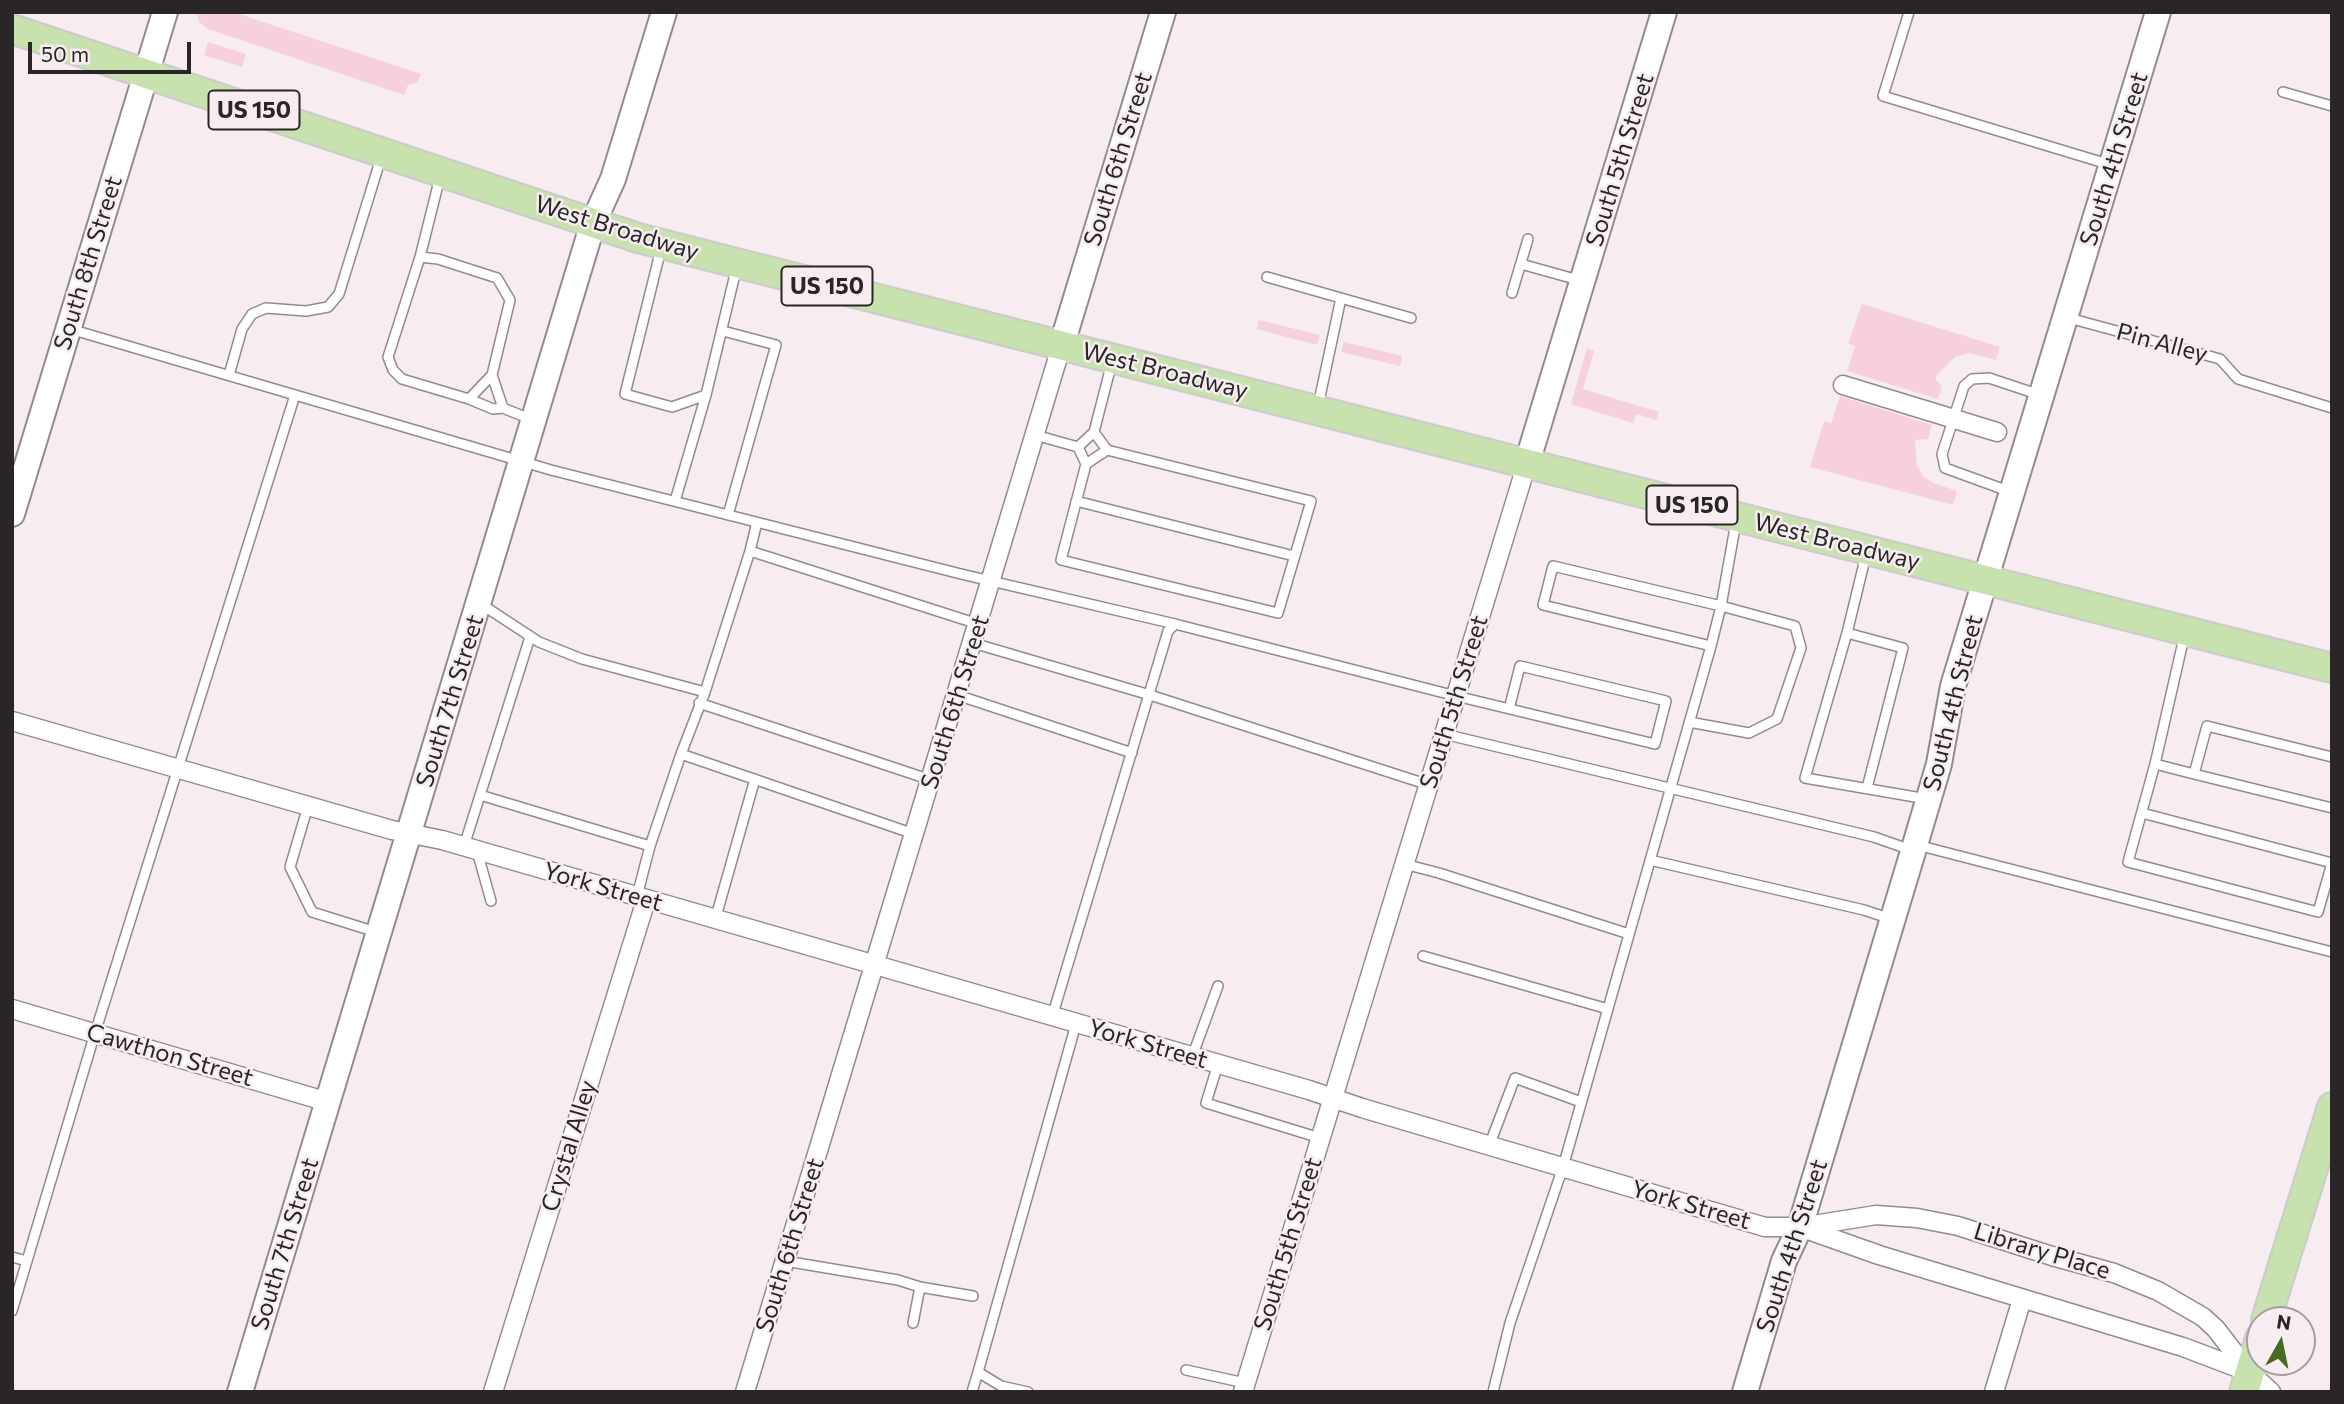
<!DOCTYPE html>
<html>
<head>
<meta charset="utf-8">
<style>
  body { margin:0 }
  #map { position:relative; width:2344px; height:1404px; overflow:hidden; background:#f7ecef; font-family:Commissioner,sans-serif }
  canvas { display:block }
  .frame { position:absolute; inset:0; border:14px solid #2a2627; pointer-events:none }
  .north { position:absolute; left:2246px; top:1306px; width:70px; height:70px; box-sizing:border-box; background:#f7ecef; border:2px solid #a59d9f; border-radius:50%; rotate:9deg; font-size:19px; font-weight:700; line-height:28px; text-align:center; color:#2a2627 }
  .north::after { content:''; display:block; margin:auto; width:24px; height:32px; background:#486a21; clip-path:polygon(50% 0,100% 100%,50% 72%,0 100%) }
  .scale { position:absolute; left:28px; top:42px; width:163px; height:32px; box-sizing:border-box; border:4px solid #2a2627; border-top:0; padding-left:9px; font-size:21px; line-height:24px; white-space:nowrap; color:#2a2627; -webkit-text-stroke:5px #f7ecef; paint-order:stroke }
</style>
</head>
<body>
<div id="map">
<canvas width="2344" height="1404"></canvas>
<div class="frame"></div>
<div class="north">N</div>
<div class="scale">50 m</div>
</div>
<script>
const ctx = document.querySelector('canvas').getContext('2d');
ctx.lineJoin = 'round';
function paint(path, color) {
  ctx.fillStyle = color;
  ctx.fill(path, 'evenodd');
}
function poly(rows) {
  const path = new Path2D();
  for (const r of rows) {
    path.moveTo(r[0], r[1]);
    for (let i = 2; i < r.length; i += 2) path.lineTo(r[i], r[i + 1]);
  }
  return path;
}
function strokePath(path, color, width, dash) {
  ctx.strokeStyle = color;
  ctx.lineWidth = width;
  ctx.lineCap = dash ? 'butt' : 'round';
  ctx.setLineDash(dash || []);
  ctx.stroke(path);
}
function write(font, color, halo, rows, align = 'center') {
  ctx.font = font + ' Commissioner,sans-serif';
  ctx.lineWidth = 5;
  ctx.setLineDash([]);
  ctx.textBaseline = 'middle';
  ctx.strokeStyle = halo;
  ctx.fillStyle = color;
  for (const [text, x, y, turn = 0] of rows) {
    ctx.save();
    ctx.translate(x, y);
    ctx.rotate((+turn || 0) * Math.PI / 180);
    ctx.textAlign = isNaN(turn) ? turn : align;
    if (halo) ctx.strokeText(text, 0, 0);
    ctx.fillText(text, 0, 0);
    ctx.restore();
  }
}
paint(poly([
  [196,12,233,12,421,74,417,83,408,85,404,95,208,29,199,22],
  [208,42,246,54,242,67,204,55],
  [1862,304,2000,347,1996,360,1970,353,1955,357,1936,376,1936,380,1942,386,1938,399,1847,371,1855,346,1848,343],
  [1259,320,1320,335,1317,345,1257,329],
  [1344,342,1402,356,1400,366,1341,352],
  [1587,348,1594,351,1583,389,1659,412,1656,420,1636,414,1633,423,1571,404],
  [1840,396,1932,425,1928,439,1915,440,1917,466,1923,476,1933,483,1957,491,1953,505,1810,467,1824,421,1831,423]
]), '#f7d0de');
const lane = poly([
  [1909,12,1883,96,2111,165],
  [2283,92,2332,106],
  [440,177,420,257,388,357,393,370,402,379,469,399,493,409,503,408],
  [661,249,625,394,672,407,706,395,737,266],
  [420,257,438,259,497,278,510,300,492,375,503,408,530,419],
  [1521,264,1582,281],
  [1267,277,1411,318],
  [1512,293,1528,239],
  [2065,317,2220,359,2238,379,2332,408],
  [70,329,551,470,961,574,1175,624],
  [723,331,776,345,728,515],
  [229,375,242,329,252,314,266,308,306,311,328,307,339,294,381,158],
  [469,399,492,375],
  [1318,406,1341,298],
  [1035,435,1078,447,1086,464,1061,560,1278,613,1311,501,1107,450,1094,432,1112,362],
  [1078,447,1094,432],
  [1086,464,1107,450],
  [2011,492,1945,468,1942,454,1964,386,1972,379,1989,378,2040,395],
  [675,501,706,395],
  [1076,501,1294,556],
  [757,522,750,551,978,624],
  [750,551,705,692,681,754,914,834],
  [481,604,539,642,582,659,705,692],
  [1847,633,1866,555],
  [2185,633,2155,764,2128,862,2318,912,2332,863],
  [973,643,1150,695,1429,785],
  [957,695,1132,753],
  [699,703,931,780],
  [1689,722,1749,733,1777,719,1801,648,1795,626,1721,606,1711,646,1543,605,1553,566,1721,606,1736,522],
  [1444,734,1874,837,1911,850],
  [2155,764,2194,774,2207,726,2332,757],
  [2194,774,2332,808],
  [1867,788,1903,648,1847,633,1805,778,1927,799],
  [480,795,650,846,637,896],
  [308,806,290,867,312,912,376,932],
  [2142,813,2332,863],
  [1917,845,2332,952],
  [464,846,530,637],
  [650,846,681,754],
  [477,851,491,901],
  [1650,860,1864,910,1891,919],
  [1404,864,1439,873,1629,934],
  [715,920,755,779],
  [1423,956,1608,1009],
  [1052,1017,1168,631,1175,624,1456,696,1655,744,1666,701,1520,666,1509,709],
  [1192,1057,1218,986],
  [1218,1064,1206,1103,1320,1138],
  [1489,1146,1515,1078,1581,1102],
  [12,1257,27,1261],
  [785,1261,898,1280,920,1287,973,1296],
  [12,1311,95,1033,295,395],
  [913,1323,920,1287],
  [1186,1370,1245,1383],
  [972,1392,978,1372],
  [1028,1392,1001,1386,978,1372,1076,1024],
  [1493,1392,1510,1323,1563,1167,1711,646]
]);
const street = poly([
  [1843,385,1997,432],
  [12,721,392,830,442,840,1309,1090,1362,1108,1765,1227,1800,1227,1879,1255,2183,1347,2249,1372,2271,1392],
  [12,1009,328,1102],
  [1801,1227,1876,1215,1917,1218,1958,1226,2052,1256,2114,1273,2158,1291,2203,1317,2216,1329,2249,1372],
  [493,1392,646,900],
  [745,1392,1062,344],
  [1243,1392,1527,463],
  [1994,1392,2022,1299]
]);
const secondary = poly([
  [1062,344,1163,12],
  [1527,463,1664,12],
  [12,514,165,12],
  [240,1392,593,223,613,179,664,12],
  [1745,1392,1784,1261,1800,1227,1915,845,1939,764,1953,686,2158,12]
]);
const primary = poly([
  [12,29,638,238,2332,668],
  [2266,1320,2332,1107],
  [2244,1392,2260,1338]
]);
strokePath(lane, '#948a8d', 12);
strokePath(street, '#948a8d', 21);
strokePath(secondary, '#948a8d', 28);
strokePath(primary, '#cccbcb', 32);
strokePath(lane, '#fff', 9);
strokePath(street, '#fff', 18);
strokePath(secondary, '#fff', 24);
strokePath(primary, '#c7e2ae', 28);
for (const [x, y, w] of [
  [254,110,91],
  [827,286,91],
  [1692,505,91]
]) {
  const box = new Path2D();
  box.roundRect(x - w / 2, y - 19.5, w, 39, 5);
  ctx.fillStyle = '#f7ecef';
  ctx.fill(box);
  strokePath(box, '#2a2627', 2);
}
write('bold 23px', '#2a2627', null, [
  ["US 150",254,110],
  ["US 150",827,286],
  ["US 150",1692,505]
]);
write('24px', '#2a2627', '#f7ecef', [
  ["South 6th Street",1118,159,-73],
  ["South 4th Street",2114,159,-73],
  ["South 5th Street",1620,160,-73],
  ["West Broadway",617,228,17],
  ["South 8th Street",88,263,-73],
  ["Pin Alley",2162,343,15],
  ["West Broadway",1165,371,14],
  ["West Broadway",1837,542,14],
  ["South 7th Street",450,701,-73],
  ["South 6th Street",955,702,-73],
  ["South 5th Street",1454,702,-73],
  ["South 4th Street",1953,703,-76],
  ["York Street",603,887,16],
  ["York Street",1148,1044,16],
  ["Cawthon Street",170,1055,16],
  ["Crystal Alley",569,1146,-73],
  ["York Street",1691,1205,16],
  ["South 7th Street",285,1244,-73],
  ["South 5th Street",1288,1244,-73],
  ["South 6th Street",790,1245,-73],
  ["South 4th Street",1792,1246,-72],
  ["Library Place",2042,1251,17]
]);
</script>
</body>
</html>
